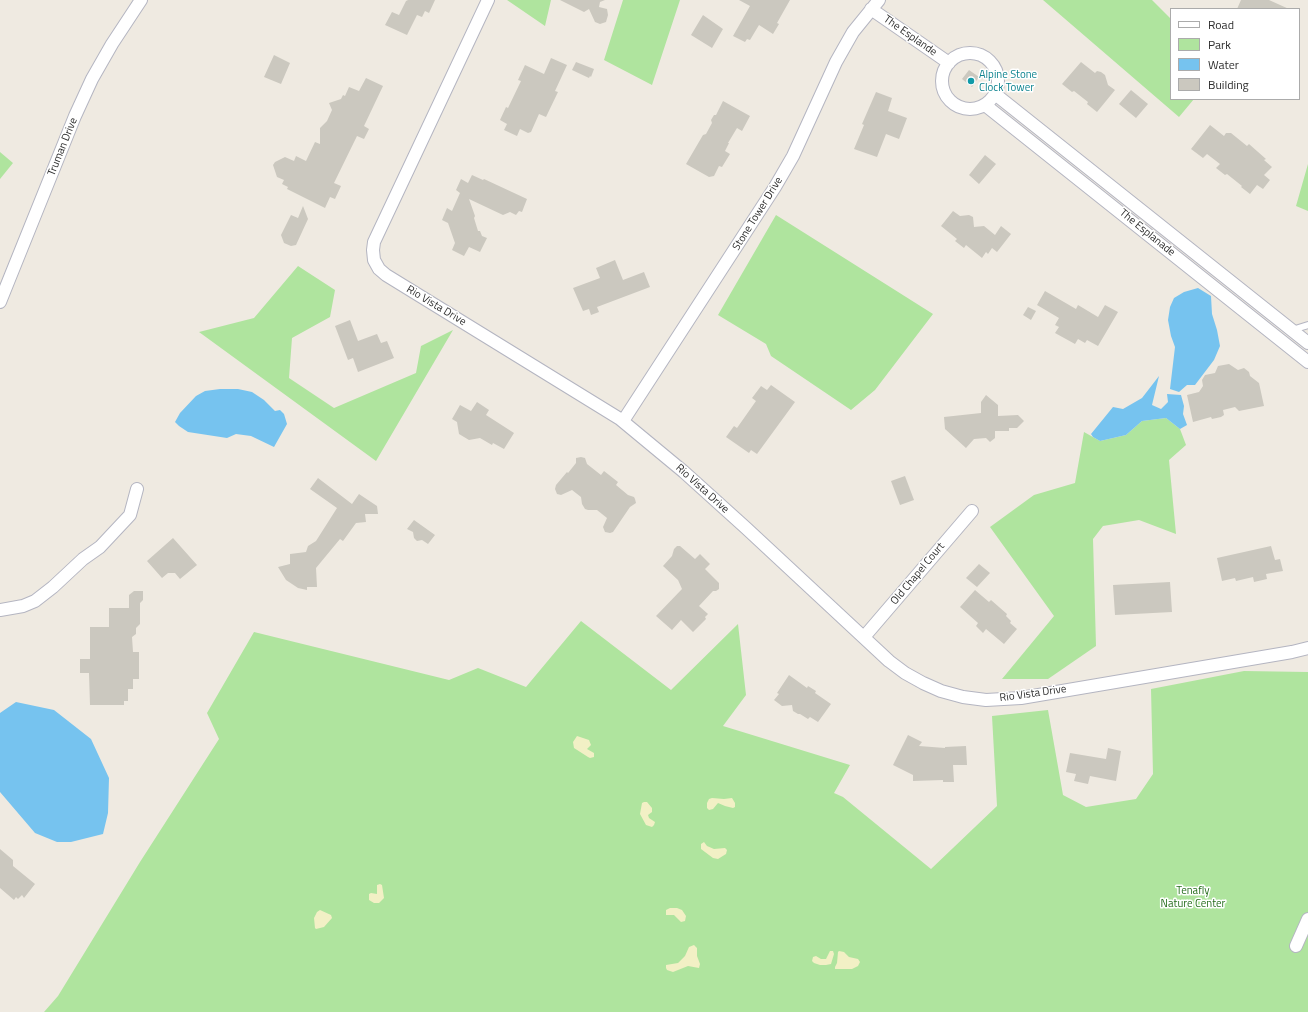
<!DOCTYPE html>
<html>
<head>
<meta charset="utf-8">
<style>
  body { margin:0 }
  #map { position:relative; width:1308px; height:1012px; overflow:hidden; background:#efeae1; font-family:"Titillium Web",sans-serif }
  canvas { display:block }
  .legend { position:absolute; left:1170px; top:8px; width:130px; height:92px; box-sizing:border-box; background:#fff; border:1px solid #ababab; margin:0; padding:5px 7px; list-style:none; font-size:12px; color:#2e2e2e }
  .legend li { display:flex; align-items:center; gap:8px; height:20px }
  .legend b { width:20px; border:1px solid #ababab }
</style>
</head>
<body>
<div id="map">
<canvas width="1308" height="1012"></canvas>
<ul class="legend">
<li><b style="height:5px;background:#fff"></b>Road</li>
<li><b style="height:11px;background:#afe49e"></b>Park</li>
<li><b style="height:11px;background:#76c3ef"></b>Water</li>
<li><b style="height:11px;background:#cbc8bf"></b>Building</li>
</ul>
</div>
<script>
const ctx = document.querySelector('canvas').getContext('2d');
ctx.lineJoin = 'round';
function paint(path, color) {
  ctx.fillStyle = color;
  ctx.fill(path, 'evenodd');
}
function poly(rows) {
  const path = new Path2D();
  for (const r of rows) {
    if (r.length === 3) {
      path.moveTo(r[0] + r[2], r[1]);
      path.arc(r[0], r[1], r[2], 0, 2 * Math.PI);
      continue;
    }
    path.moveTo(r[0], r[1]);
    for (let i = 2; i < r.length; i += 2) path.lineTo(r[i], r[i + 1]);
  }
  return path;
}
function strokePath(path, color, width, dash) {
  ctx.strokeStyle = color;
  ctx.lineWidth = width;
  ctx.lineCap = dash ? 'butt' : 'round';
  ctx.setLineDash(dash || []);
  ctx.stroke(path);
}
function write(font, color, halo, rows, align = 'center') {
  ctx.font = font + ' "Titillium Web",sans-serif';
  ctx.lineWidth = 3;
  ctx.setLineDash([]);
  ctx.textBaseline = 'middle';
  ctx.strokeStyle = halo;
  ctx.fillStyle = color;
  for (const [text, x, y, turn = 0] of rows) {
    ctx.save();
    ctx.translate(x, y);
    ctx.rotate((+turn || 0) * Math.PI / 180);
    ctx.textAlign = isNaN(turn) ? turn : align;
    if (halo) ctx.strokeText(text, 0, 0);
    ctx.fillText(text, 0, 0);
    ctx.restore();
  }
}
paint(poly([
  [507,0,551,0,545,26],
  [623,0,680,0,652,85,604,60],
  [1043,0,1152,0,1171,19,1171,99,1194,99,1179,117],
  [0,152,13,163,0,179],
  [1308,164,1308,211,1296,206],
  [776,215,933,314,875,390,851,410,771,356,766,344,718,315],
  [298,266,335,290,330,317,292,338,289,378,334,408,416,373,421,346,453,330,376,461,199,332,254,318],
  [1166,418,1180,429,1186,445,1169,460,1176,534,1139,520,1103,526,1093,539,1096,646,1048,679,1002,679,1054,616,990,527,1034,495,1075,483,1084,432,1100,441,1126,435,1142,421],
  [581,621,671,690,738,624,746,695,723,726,850,765,834,793,843,797,931,869,997,806,992,716,1048,710,1063,795,1086,807,1136,799,1153,774,1151,689,1244,671,1308,672,1308,1012,44,1012,58,996,140,862,219,739,207,713,254,632,449,680,478,668,526,687]
]), '#afe49e');
paint(poly([
  [577,736,589,740,591,745,587,749,594,753,594,757,590,758,588,757,574,748,573,742],
  [712,798,724,799,732,798,735,803,735,807,733,808,725,806,718,803,713,809,709,810,707,808,707,803,709,799],
  [644,802,647,802,652,808,652,812,648,815,649,818,655,822,654,825,652,827,646,825,640,814,642,803],
  [704,842,707,846,714,849,725,848,727,850,726,854,718,859,713,858,701,849,701,844],
  [380,884,382,885,384,898,379,903,374,903,369,900,369,894,371,893,377,894,377,885],
  [670,908,677,908,682,910,686,916,685,921,681,922,674,915,666,915,666,910],
  [320,910,331,915,332,918,324,927,316,929,315,928,314,918,317,912],
  [694,945,697,948,697,956,700,964,699,968,688,966,673,972,667,970,666,968,666,965,678,963,685,956,689,947],
  [830,951,833,951,834,954,831,964,826,965,820,965,814,963,812,961,813,957,816,956,821,959,826,959],
  [839,951,844,952,849,957,858,959,860,962,858,966,852,969,835,969,835,967,837,963,838,952]
]), '#f2f0c5');
paint(poly([
  [1198,288,1211,296,1212,314,1217,330,1220,346,1214,360,1195,385,1187,385,1179,392,1170,389,1175,347,1171,336,1168,320,1170,307,1174,298,1184,292],
  [1159,376,1152,405,1161,409,1168,402,1167,394,1181,395,1184,406,1183,414,1187,425,1180,429,1166,418,1142,421,1126,435,1100,441,1093,437,1091,434,1113,407,1123,409,1142,398],
  [220,389,238,389,252,392,264,400,275,411,280,410,284,414,287,424,274,447,251,436,236,434,227,438,188,432,179,426,175,422,180,413,196,396,205,391],
  [16,702,54,710,91,739,109,778,108,813,103,834,71,842,57,842,35,833,0,792,0,713]
]), '#76c3ef');
paint(poly([
  [408,0,435,0,429,13,425,11,422,17,417,15,407,35,385,25,392,12,399,15,406,1],
  [560,0,605,0,600,2,599,7,607,9,608,15,606,22,600,24,595,22,589,9,584,12],
  [739,0,790,0,777,23,779,24,773,34,759,25,750,40,747,39,745,42,733,36,750,6],
  [1241,0,1269,0,1289,9,1237,9],
  [703,15,723,29,712,48,691,35],
  [274,55,290,63,281,84,264,77],
  [551,58,567,65,555,91,558,92,546,117,539,114,531,132,528,133,520,129,517,136,504,130,507,124,500,120,506,107,508,108,521,81,518,80,525,65,544,74],
  [576,62,594,69,591,77,590,76,589,78,572,70],
  [1081,62,1095,73,1097,71,1101,72,1105,75,1108,85,1115,90,1097,112,1087,104,1088,102,1074,91,1072,92,1062,84],
  [969,70,979,77,972,87,962,79],
  [366,78,383,86,364,126,369,129,364,139,357,136,334,183,341,186,335,199,330,197,325,208,287,189,288,187,282,184,284,180,277,177,273,165,275,162,285,157,294,161,296,156,306,161,315,142,320,144,320,128,327,121,332,110,329,103,341,99,343,95,345,96,349,87,359,91],
  [1131,90,1148,104,1136,118,1119,104],
  [876,92,892,98,888,111,907,118,899,139,886,134,877,157,854,149,864,125,862,124],
  [723,101,750,116,742,131,737,128,728,143,729,143,725,151,730,154,722,167,719,166,714,176,709,177,686,164,703,135,706,134,712,123,711,120,714,115,716,115],
  [1210,125,1224,136,1226,133,1231,133,1247,146,1249,144,1266,159,1264,160,1272,167,1264,175,1270,180,1263,189,1257,185,1250,194,1241,187,1242,186,1227,174,1225,175,1216,168,1220,164,1207,154,1203,158,1191,149],
  [985,155,996,164,979,184,969,175],
  [472,175,483,180,484,179,527,199,522,212,519,211,516,215,510,212,503,215,469,199,475,216,474,218,478,231,480,231,482,236,487,238,480,252,469,247,464,256,452,250,455,243,448,223,442,220,447,208,452,211,460,193,456,190,461,179,468,183],
  [303,206,308,219,296,245,291,246,284,243,281,235,291,215,298,218],
  [953,211,960,216,969,215,973,217,974,227,984,226,995,235,1001,226,1011,234,997,252,992,248,988,254,986,252,982,258,966,245,964,248,955,241,957,239,941,226],
  [615,260,623,280,644,272,650,287,597,307,599,312,591,315,589,309,583,311,573,288,600,278,596,268],
  [1045,291,1076,309,1078,305,1098,317,1105,305,1118,312,1098,346,1087,340,1085,343,1078,339,1075,344,1055,333,1059,327,1055,325,1059,318,1037,305],
  [1028,307,1036,311,1031,320,1023,315],
  [350,320,358,341,377,334,381,343,387,341,394,358,358,372,353,358,348,360,335,326],
  [1229,364,1238,370,1244,368,1249,372,1250,376,1259,383,1264,406,1239,411,1235,407,1223,410,1224,415,1221,417,1212,419,1211,417,1193,422,1187,395,1199,392,1203,386,1202,380,1205,375,1215,373,1218,366],
  [771,385,795,402,757,454,751,450,749,453,726,437,734,426,737,428,756,401,752,398,761,386,767,390],
  [986,395,998,405,998,416,1018,415,1024,421,1017,428,1009,428,1009,431,995,431,995,438,990,442,986,438,974,439,966,448,945,429,944,417,981,413,981,402],
  [477,402,489,410,486,415,514,433,504,449,493,443,492,445,480,438,469,440,459,434,457,422,452,419,460,405,471,411],
  [581,457,585,458,587,464,601,475,604,471,618,482,616,485,628,495,634,497,635,499,636,503,630,507,613,532,610,533,605,532,603,527,607,518,597,510,588,510,585,509,582,504,581,497,572,490,561,495,557,494,555,489,556,485,567,472,568,473,576,463,576,458],
  [905,476,914,500,900,505,891,481],
  [318,478,352,504,359,494,377,506,378,514,365,514,366,522,356,523,343,541,340,539,316,568,317,587,307,587,307,590,298,588,286,580,278,567,290,564,290,554,306,552,308,546,316,541,337,508,310,489],
  [414,520,435,535,428,544,422,540,417,541,414,538,413,532,407,529],
  [173,538,197,565,180,579,175,573,168,573,162,578,147,561],
  [677,546,680,546,695,559,700,554,710,564,705,569,719,583,719,589,716,591,713,591,699,606,708,614,705,617,706,619,693,632,681,620,672,630,656,616,682,589,678,580,663,566,672,556,674,549],
  [1271,546,1275,560,1280,559,1283,571,1266,574,1267,579,1254,582,1253,577,1236,581,1235,578,1222,581,1217,558],
  [979,564,990,573,977,587,966,578],
  [1170,582,1172,612,1115,615,1113,585],
  [975,590,989,602,991,600,1007,614,1006,616,1011,621,1010,623,1017,629,1004,644,986,629,983,633,976,626,978,623,960,607],
  [134,591,143,591,143,600,140,603,140,624,136,628,136,634,132,637,133,652,139,652,139,679,133,679,133,689,128,689,128,701,124,701,124,705,90,705,89,673,80,673,80,659,90,659,90,627,109,627,109,608,129,608,129,595],
  [789,675,807,688,808,686,816,691,815,693,831,704,818,722,810,717,808,719,800,714,798,714,793,711,792,705,782,706,774,700,779,694,777,693],
  [908,735,922,742,919,746,945,748,945,747,966,746,967,765,953,765,954,782,943,782,943,780,913,781,913,775,893,765],
  [1108,748,1121,751,1116,781,1090,776,1088,784,1074,781,1076,774,1066,772,1070,753,1106,759],
  [0,849,13,860,13,866,35,884,24,898,22,895,18,899,16,897,14,900,0,888]
]), '#cbc8bf');
const service = poly([
  [1292,330,1308,325]
]);
const minor = poly([
  [488,0,374,242,373,250,374,260,379,269,386,275,620,419,684,472,746,528,889,661,905,673,923,683,941,691,963,697,986,700,1021,698,1292,652,1308,648],
  [871,9,949,63],
  [970,81,28],
  [995,94,1308,343],
  [985,105,1308,362],
  [0,302,75,116,92,79,112,44,141,0],
  [623,421,775,187,793,156,836,62,853,32,879,0],
  [0,610,23,606,35,601,53,587,83,559,100,547,130,515,137,489],
  [864,637,972,511],
  [1296,946,1308,919]
]);
strokePath(service, '#b4b5c1', 8);
strokePath(minor, '#b4b5c1', 14);
strokePath(service, '#fff', 6);
strokePath(minor, '#fff', 12);
for (const [x, y, r, color] of [
  [971,81,4,"#0f9aa8"]
]) {
  const dot = new Path2D();
  dot.arc(x, y, r, 0, 2 * Math.PI);
  ctx.fillStyle = color;
  ctx.fill(dot);
  strokePath(dot, '#fff', 1.5);
}
write('11px', '#2e2e2e', '#fff', [
  ["The Esplande",910,36,35],
  ["Truman Drive",63,147,-68],
  ["Stone Tower Drive",758,214,-58],
  ["The Esplanade",1147,233,39],
  ["Rio Vista Drive",436,306,31],
  ["Rio Vista Drive",702,489,42],
  ["Old Chapel Court",918,574,-50],
  ["Rio Vista Drive",1033,694,-8]
]);
write('11px', '#0d838f', '#fff', [
  ["Alpine Stone",979,75],
  ["Clock Tower",979,88]
], 'left');
write('11px', '#256d1c', '#fff', [
  ["Tenafly",1193,891],
  ["Nature Center",1193,904]
]);
</script>
</body>
</html>
